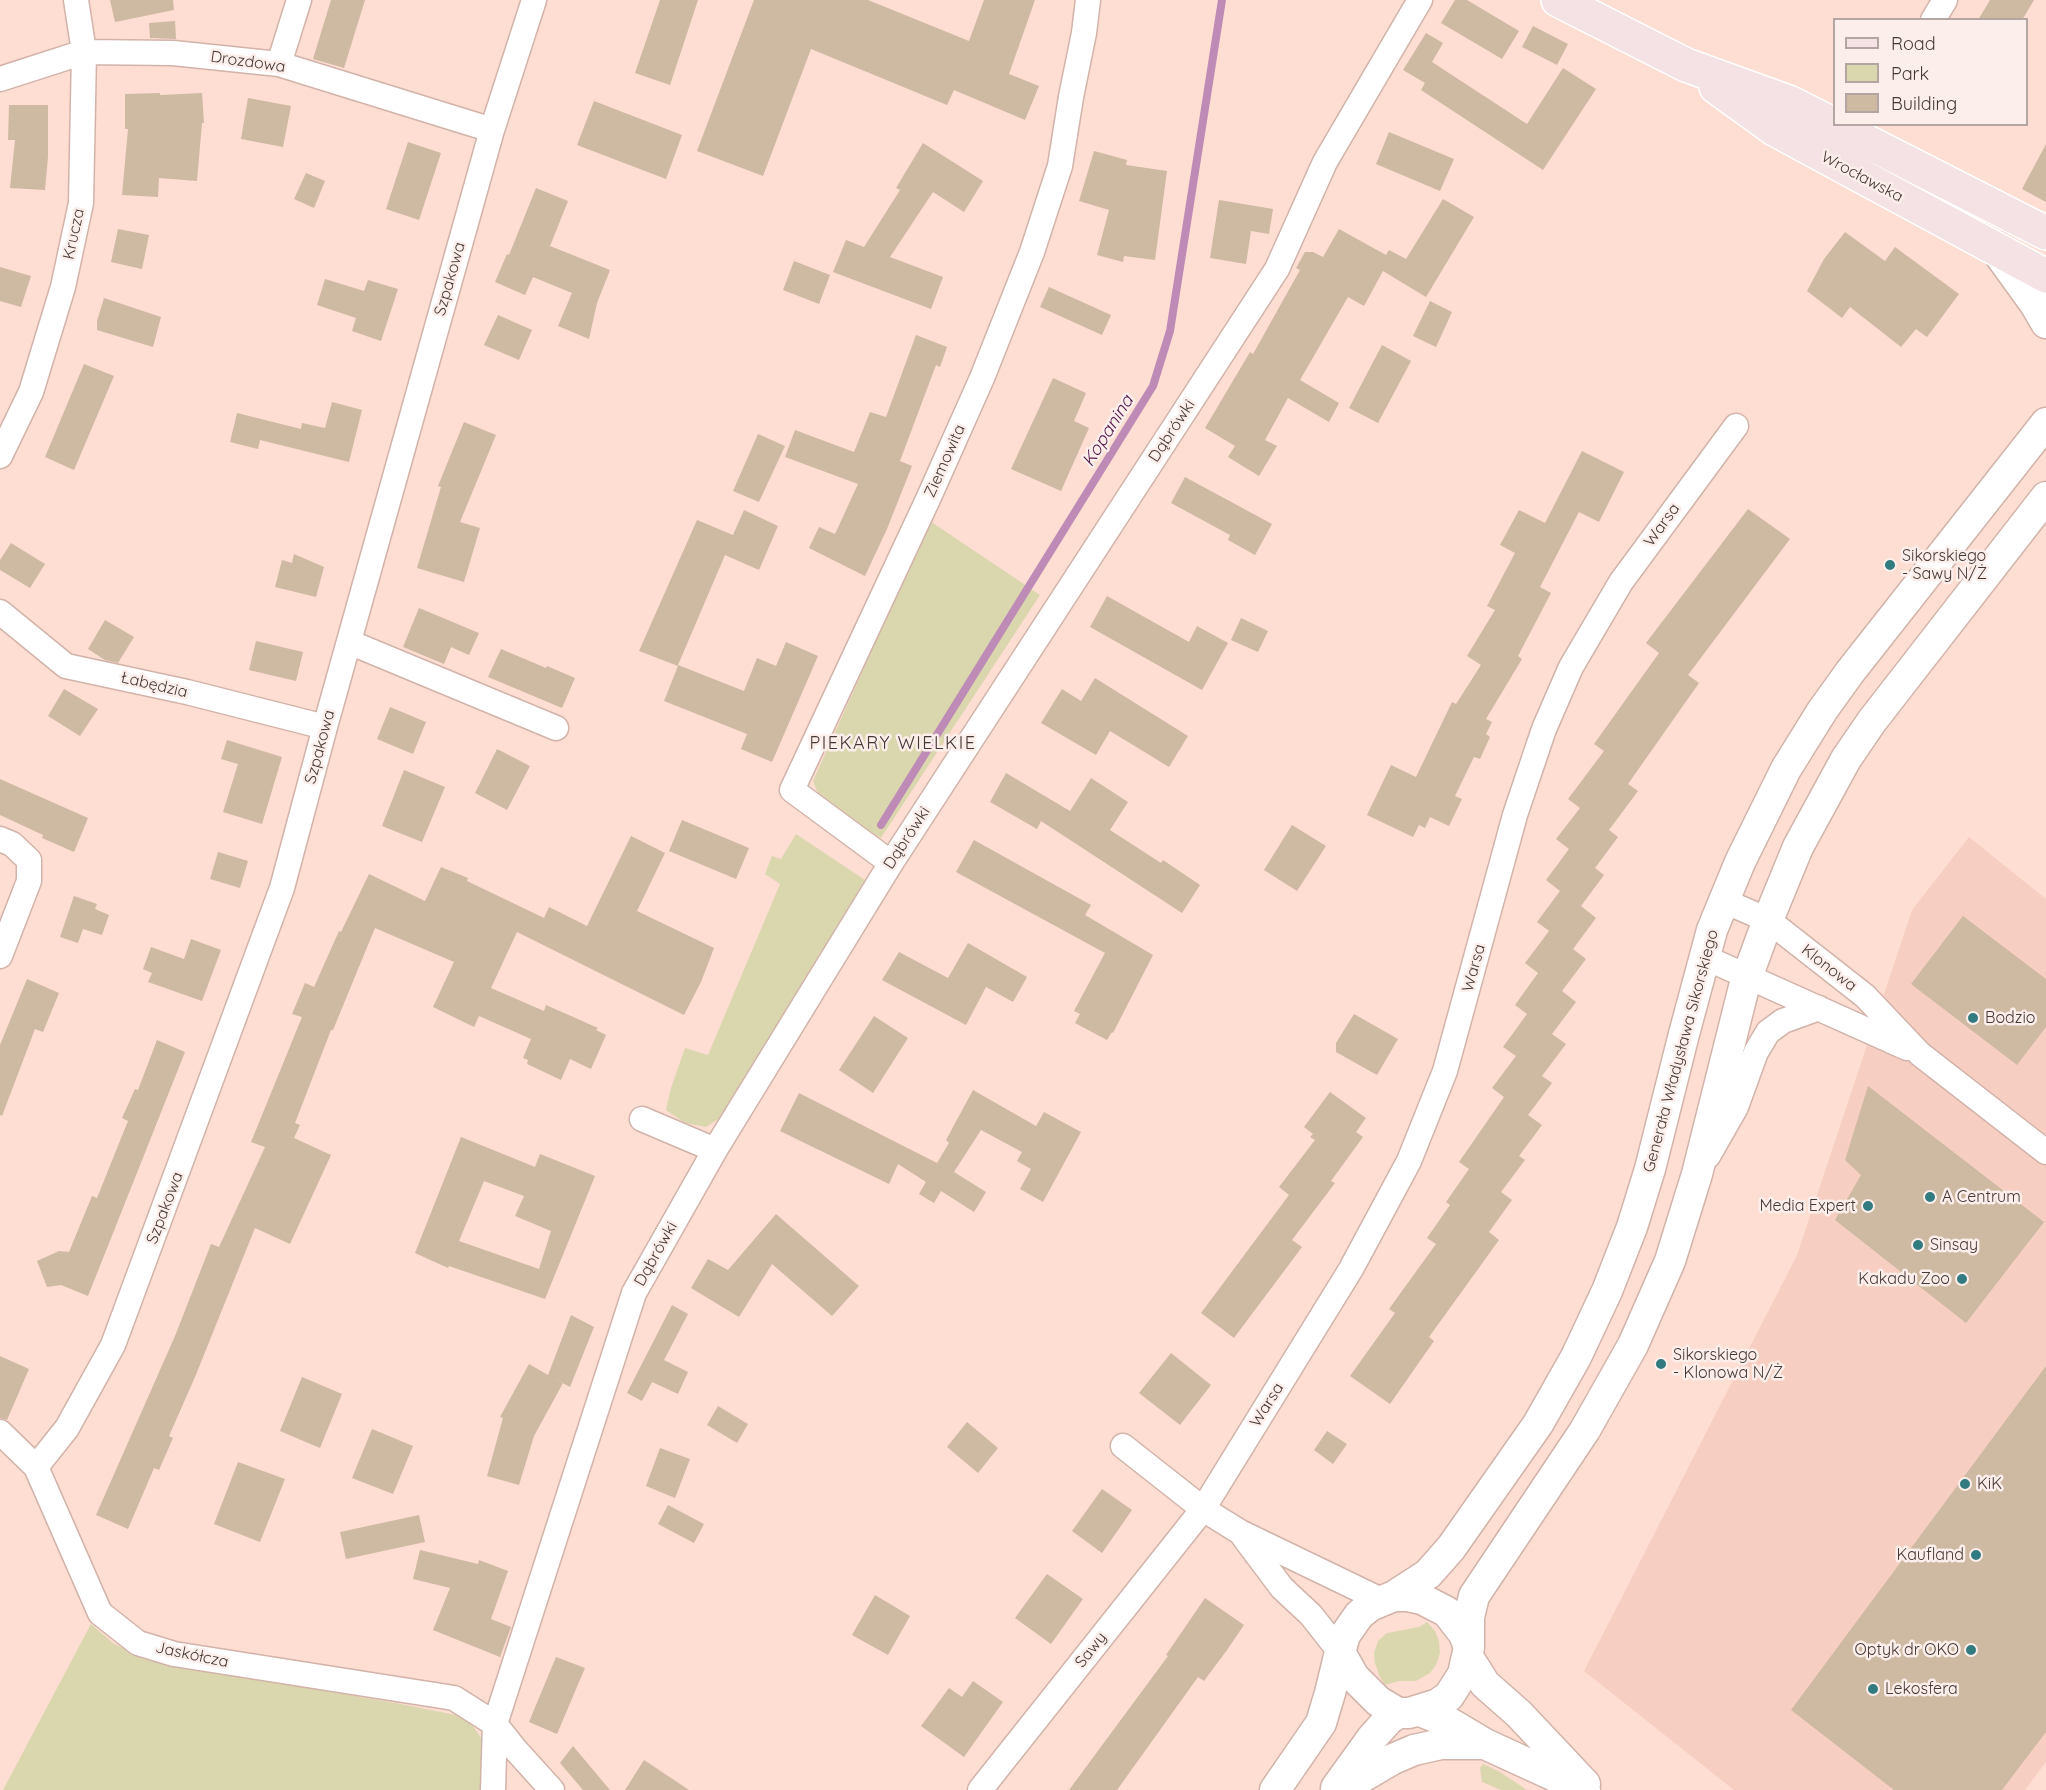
<!DOCTYPE html>
<html>
<head>
<meta charset="utf-8">
<style>
  body { margin:0 }
  #map { position:relative; width:2046px; height:1790px; overflow:hidden; background:#feddd2; font-family:Quicksand,sans-serif }
  canvas { display:block }
  .legend { position:absolute; left:1833px; top:18px; width:195px; height:108px; box-sizing:border-box; background:#fcefeb; border:2px solid #b3a6a2; margin:0; padding:8px 10px; list-style:none; font-size:18px; color:#463935 }
  .legend li { display:flex; align-items:center; gap:12px; height:30px }
  .legend b { width:30px; border:2px solid #b3a6a2 }
</style>
</head>
<body>
<div id="map">
<canvas width="2046" height="1790"></canvas>
<ul class="legend">
<li><b style="height:8px;background:#f4e2e5"></b>Road</li>
<li><b style="height:16px;background:#dad7af"></b>Park</li>
<li><b style="height:16px;background:#ceb9a2"></b>Building</li>
</ul>
</div>
<script>
const ctx = document.querySelector('canvas').getContext('2d');
ctx.lineJoin = 'round';
function paint(path, color) {
  ctx.fillStyle = color;
  ctx.fill(path, 'evenodd');
}
function poly(rows) {
  const path = new Path2D();
  for (const r of rows) {
    path.moveTo(r[0], r[1]);
    for (let i = 2; i < r.length; i += 2) path.lineTo(r[i], r[i + 1]);
  }
  return path;
}
function strokePath(path, color, width, dash) {
  ctx.strokeStyle = color;
  ctx.lineWidth = width;
  ctx.lineCap = dash ? 'butt' : 'round';
  ctx.setLineDash(dash || []);
  ctx.stroke(path);
}
function write(font, color, halo, rows, align = 'center') {
  ctx.font = font + ' Quicksand,sans-serif';
  ctx.lineWidth = 5;
  ctx.setLineDash([]);
  ctx.textBaseline = 'middle';
  ctx.strokeStyle = halo;
  ctx.fillStyle = color;
  for (const [text, x, y, turn = 0] of rows) {
    ctx.save();
    ctx.translate(x, y);
    ctx.rotate((+turn || 0) * Math.PI / 180);
    ctx.textAlign = isNaN(turn) ? turn : align;
    if (halo) ctx.strokeText(text, 0, 0);
    ctx.fillText(text, 0, 0);
    ctx.restore();
  }
}
paint(poly([
  [1969,837,2046,899,2046,1762,2025,1790,1734,1790,1584,1671,1797,1255,1912,910]
]), '#f7cfc2');
paint(poly([
  [930,521,1040,595,881,838,823,806,813,781],
  [796,834,865,880,720,1118,706,1127,685,1123,666,1110,671,1088,685,1048,708,1055,780,884,765,874,772,856,781,859],
  [1427,1622,1435,1631,1439,1641,1440,1653,1436,1665,1430,1673,1416,1681,1399,1681,1385,1685,1379,1675,1375,1663,1374,1653,1378,1641,1387,1633,1419,1627],
  [91,1624,113,1643,144,1659,401,1704,456,1715,472,1725,482,1739,486,1756,480,1790,3,1790],
  [1483,1764,1500,1772,1527,1790,1501,1790,1482,1782,1480,1768]
]), '#dad7af');
strokePath(poly([
  [881,825,1153,386,1170,331,1222,0]
]), '#be8bb6', 8);
paint(poly([
  [110,0,173,0,174,10,115,22],
  [331,0,365,0,344,68,313,59],
  [660,0,698,0,670,85,635,73],
  [754,0,868,0,969,41,984,0,1035,0,1009,74,1039,86,1025,120,954,90,947,105,811,49,763,176,697,151],
  [1455,0,1467,0,1519,31,1502,59,1441,23],
  [1990,0,2034,0,2022,20,1978,20],
  [175,21,176,39,150,38,149,23],
  [1533,26,1568,44,1557,65,1522,47],
  [1426,33,1443,43,1432,62,1527,124,1563,68,1596,89,1543,170,1421,90,1425,83,1403,70],
  [160,93,160,95,202,93,204,123,202,123,197,181,159,178,158,197,122,195,128,129,125,129,125,94],
  [248,98,291,106,283,147,241,139],
  [594,101,682,135,666,179,577,145],
  [9,105,48,105,48,157,45,190,10,188,15,140,8,140],
  [1389,132,1454,159,1440,191,1376,164],
  [408,142,441,153,419,220,386,209],
  [923,143,983,181,964,212,933,192,890,257,943,277,931,309,833,272,846,240,864,247,900,190,896,188],
  [2046,144,2046,202,2022,189],
  [1094,151,1127,160,1126,165,1167,171,1155,260,1124,256,1123,262,1097,255,1109,210,1079,201],
  [306,173,325,181,314,208,294,199],
  [536,188,568,201,550,246,610,270,597,303,589,339,558,326,572,293,533,277,525,295,495,282,507,254,509,255],
  [1443,199,1474,217,1426,297,1383,271,1364,306,1348,297,1300,380,1339,403,1329,422,1288,398,1265,440,1277,446,1259,476,1228,457,1235,446,1205,428,1250,352,1253,354,1300,270,1296,268,1305,252,1313,252,1323,257,1339,229,1386,255,1389,250,1406,259],
  [1219,200,1273,209,1269,234,1251,231,1246,264,1210,258],
  [118,229,149,235,142,269,111,262],
  [1845,232,1885,261,1895,247,1959,294,1927,337,1916,329,1901,347,1850,307,1842,318,1807,291,1824,259],
  [794,261,830,275,819,304,783,290],
  [0,267,31,276,21,307,0,301],
  [325,279,364,291,368,280,398,289,381,341,352,331,356,318,317,305],
  [1049,287,1111,315,1102,335,1040,307],
  [104,298,161,317,153,347,97,330,97,321],
  [1430,301,1452,312,1436,347,1413,336],
  [498,315,532,330,519,360,484,345],
  [916,335,947,347,940,367,936,365,900,461,912,466,887,529,865,576,809,548,819,527,835,534,858,484,785,457,795,430,854,452,870,412,886,417],
  [1382,345,1411,361,1378,423,1349,408],
  [84,364,114,376,74,470,45,457],
  [1053,378,1086,393,1074,421,1089,428,1061,491,1011,469],
  [332,402,362,410,349,462,260,440,258,449,230,442,237,413,301,429,302,423,325,428],
  [464,422,496,435,460,522,480,528,464,582,417,568,441,487,438,486],
  [758,434,785,446,759,502,733,491],
  [1582,451,1624,472,1599,522,1579,512,1540,587,1551,593,1518,656,1522,659,1486,719,1492,722,1486,734,1490,737,1480,759,1474,757,1455,796,1462,799,1449,826,1430,817,1425,828,1419,825,1413,837,1367,815,1391,765,1416,777,1452,702,1456,704,1481,665,1467,656,1495,610,1487,606,1515,553,1500,545,1519,510,1545,523],
  [1185,477,1272,524,1255,555,1228,540,1230,535,1171,503],
  [1748,509,1790,539,1688,675,1699,683,1628,784,1638,791,1609,830,1618,837,1595,868,1604,875,1581,906,1596,918,1573,949,1586,959,1562,991,1576,1002,1552,1034,1566,1044,1542,1076,1552,1083,1528,1115,1542,1125,1519,1156,1525,1160,1501,1192,1512,1200,1489,1232,1499,1240,1429,1337,1434,1341,1390,1404,1350,1376,1395,1313,1389,1309,1436,1244,1427,1238,1450,1205,1446,1202,1469,1169,1459,1162,1504,1097,1492,1088,1516,1056,1503,1047,1527,1014,1515,1005,1538,973,1525,963,1549,931,1537,922,1560,891,1546,880,1569,849,1556,839,1580,808,1568,799,1604,751,1594,744,1659,653,1646,643],
  [744,510,778,526,759,570,725,555,678,665,744,691,757,658,776,666,786,642,818,656,772,762,741,749,747,734,664,701,678,666,639,651,697,520,733,535],
  [11,543,45,564,30,588,0,570,0,560],
  [294,554,324,567,316,597,275,587,282,560,292,563],
  [1107,596,1189,642,1197,626,1228,643,1202,690,1090,627],
  [419,608,479,633,469,655,451,647,444,664,403,647],
  [1241,618,1268,631,1258,652,1231,640],
  [105,620,134,637,118,663,105,660,88,649],
  [256,641,303,652,296,681,249,670],
  [501,649,546,668,547,666,575,678,562,708,488,677],
  [1095,678,1188,736,1169,767,1110,731,1096,755,1041,723,1062,689,1081,701],
  [64,689,98,709,80,736,48,716],
  [390,707,426,722,413,754,377,739],
  [227,740,282,757,262,824,223,812,238,764,221,759],
  [497,749,530,766,507,810,475,793],
  [404,770,445,787,422,842,382,826],
  [1006,773,1070,811,1091,778,1128,802,1110,830,1161,863,1163,860,1200,885,1182,913,1041,821,1037,829,990,802],
  [0,779,88,818,74,852,42,838,43,835,0,815],
  [682,820,749,848,736,879,669,851],
  [1292,825,1326,846,1297,891,1264,870],
  [631,836,665,853,637,911,714,948,701,982,684,1015,517,932,491,988,544,1011,546,1005,598,1028,596,1030,606,1035,591,1069,570,1059,561,1080,527,1064,528,1060,523,1058,531,1039,479,1016,474,1027,433,1007,454,962,375,928,333,1030,331,1030,295,1123,300,1125,294,1138,331,1155,290,1244,255,1228,195,1377,169,1436,173,1438,159,1470,154,1468,128,1529,96,1515,175,1336,211,1244,219,1247,265,1147,251,1142,302,1017,292,1014,305,983,314,987,339,931,341,932,369,874,425,901,441,867,468,878,467,881,544,918,549,907,587,926],
  [974,840,1091,905,1085,915,1153,955,1113,1033,1112,1032,1107,1040,1075,1023,1080,1014,1074,1011,1105,953,956,872],
  [218,852,248,861,240,888,210,879],
  [74,896,97,904,95,909,109,915,102,935,83,929,78,943,60,937],
  [1963,916,2046,979,2046,1027,2017,1065,1911,984],
  [191,939,221,950,202,1001,148,982,152,973,143,969,151,947,184,959],
  [968,943,1027,977,1013,1002,986,987,966,1025,882,980,899,952,948,978],
  [27,979,59,993,43,1032,35,1029,2,1116,0,1115,0,1045],
  [1354,1014,1398,1039,1377,1075,1336,1052,1336,1043],
  [874,1016,908,1038,873,1093,839,1070],
  [157,1040,185,1052,88,1296,61,1285,47,1287,37,1261,59,1251,69,1252,92,1196,97,1198,128,1121,122,1118,135,1089,138,1090],
  [1868,1086,2044,1222,1966,1323,1835,1220,1861,1175,1845,1160],
  [973,1090,1036,1126,1044,1112,1081,1132,1043,1202,1020,1189,1031,1169,1017,1161,1022,1152,981,1130,954,1172,986,1192,974,1212,941,1191,934,1203,919,1194,926,1182,898,1164,889,1184,780,1131,799,1093,937,1163,949,1143,946,1140],
  [1330,1092,1366,1118,1356,1132,1363,1137,1331,1181,1335,1183,1292,1240,1302,1247,1234,1338,1201,1313,1289,1195,1279,1187,1315,1140,1310,1137,1313,1134,1304,1127],
  [461,1137,535,1167,540,1154,595,1176,545,1299,449,1266,448,1268,415,1253],
  [484,1181,524,1196,515,1216,551,1231,539,1269,459,1241],
  [776,1214,859,1286,832,1316,772,1264,739,1317,691,1288,708,1259,728,1270],
  [672,1305,688,1314,664,1360,688,1372,678,1394,652,1382,642,1401,627,1393],
  [571,1315,594,1327,570,1387,553,1378,563,1383,534,1436,519,1485,487,1476,503,1418,500,1417,529,1364,548,1375],
  [1171,1353,1211,1385,1180,1425,1139,1393],
  [0,1356,29,1369,7,1420,0,1418],
  [2046,1366,2046,1732,2002,1790,1894,1790,1791,1710],
  [302,1377,342,1394,320,1448,280,1431],
  [718,1406,748,1424,737,1443,707,1425],
  [967,1422,998,1448,978,1473,947,1447],
  [372,1429,413,1446,393,1494,352,1478],
  [1327,1431,1347,1444,1333,1464,1314,1450],
  [660,1448,690,1459,675,1498,646,1486],
  [238,1462,285,1479,260,1542,214,1524],
  [1102,1489,1132,1510,1102,1553,1072,1531],
  [668,1505,704,1524,694,1543,658,1524],
  [419,1515,425,1542,346,1559,340,1532],
  [420,1550,478,1564,479,1560,508,1571,491,1619,511,1627,500,1657,433,1630,450,1588,413,1579],
  [1047,1574,1083,1599,1051,1644,1015,1618],
  [875,1595,910,1616,888,1655,852,1635],
  [1205,1598,1244,1625,1227,1650,1204,1681,1198,1677,1117,1790,1069,1790,1168,1656,1166,1655],
  [556,1657,585,1668,557,1734,529,1722],
  [973,1681,1003,1702,964,1757,921,1726,949,1688,962,1697],
  [573,1746,610,1790,583,1790,560,1763],
  [644,1760,689,1790,625,1790]
]), '#ceb9a2');
const minor = poly([
  [1933,20,1945,0],
  [279,64,299,0],
  [0,79,84,52,173,53,279,64,492,130],
  [0,456,31,392,63,287,81,203,84,52,76,0],
  [0,612,66,666,187,692,325,727],
  [349,642,556,728],
  [0,839,12,844,29,860,29,881,0,956],
  [891,863,792,790,929,497,982,378,1032,252,1060,166,1071,97,1084,33,1088,0],
  [1724,901,1768,920,1865,996,1920,1054,2046,1152],
  [1704,957,1907,1048],
  [642,1119,715,1150],
  [1708,1156,1736,1107,1756,1052,1768,1032,1783,1021,1819,1008],
  [0,1432,36,1467,100,1613,138,1643,174,1654,454,1698,495,1724,514,1748,552,1790],
  [1123,1446,1203,1509,1240,1532,1381,1600],
  [36,1467,67,1428,113,1345,282,888,325,727,492,130,534,0],
  [1243,1536,1282,1588,1311,1615,1340,1652],
  [493,1790,495,1724,634,1293,715,1150,891,863,1277,269,1325,162,1420,0],
  [980,1790,1203,1509,1351,1269,1409,1161,1445,1071,1515,815,1544,729,1571,667,1621,582,1736,426]
]);
const tertiary = poly([
  [1996,250,2035,304,2046,323],
  [1394,1596,1428,1574,1451,1548,1538,1424,1576,1357,1607,1291,1632,1227,1650,1169,1684,1034,1712,930,1740,862,1786,769,1822,711,1850,672,2046,423],
  [1469,1647,1469,1617,1474,1596,1585,1430,1633,1345,1670,1261,1697,1174,1745,983,1768,920,1798,847,1846,759,1872,721,2046,497],
  [1468,1657,1485,1684,1519,1714,1585,1784],
  [1420,1711,1448,1722,1485,1744,1585,1790],
  [1336,1788,1372,1738,1389,1719,1398,1713],
  [1275,1790,1321,1723,1330,1693,1340,1652,1345,1635,1359,1615,1370,1606,1394,1596,1408,1596,1422,1599,1447,1612,1464,1634,1469,1647,1463,1674,1449,1696,1438,1704,1409,1713,1398,1713,1378,1701,1354,1677,1340,1652],
  [1340,1790,1393,1759,1414,1750,1441,1744,1485,1744]
]);
const primary = poly([
  [1558,0,1686,65,1791,103,2046,233],
  [1716,87,1774,129,2046,276]
]);
strokePath(minor, '#d2b3a9', 27);
strokePath(tertiary, '#d2b3a9', 33);
strokePath(primary, '#fff', 36);
strokePath(minor, '#fff', 24);
strokePath(tertiary, '#fff', 30);
strokePath(primary, '#f4e2e5', 33);
for (const [x, y, r, color] of [
  [1890,565,6,"#327b81"],
  [1973,1018,6,"#327b81"],
  [1930,1197,6,"#327b81"],
  [1868,1206,6,"#327b81"],
  [1918,1245,6,"#327b81"],
  [1962,1279,6,"#327b81"],
  [1661,1364,6,"#327b81"],
  [1965,1484,6,"#327b81"],
  [1976,1555,6,"#327b81"],
  [1971,1650,6,"#327b81"],
  [1873,1689,6,"#327b81"]
]) {
  const dot = new Path2D();
  dot.arc(x, y, r, 0, 2 * Math.PI);
  ctx.fillStyle = color;
  ctx.fill(dot);
  strokePath(dot, '#fcefeb', 2);
}
write('16px', '#463935', '#fcefeb', [
  ["Drozdowa",248,62,8],
  ["Wrocławska",1862,177,28],
  ["Krucza",74,234,-78],
  ["Szpakowa",450,279,-74],
  ["Dąbrówki",1172,431,-57],
  ["Ziemowita",945,461,-66],
  ["Warsa",1662,525,-54],
  ["Łabędzia",154,685,13],
  ["Szpakowa",320,747,-75],
  ["Dąbrówki",907,838,-57],
  ["Warsa",1474,968,-75],
  ["Klonowa",1829,968,38],
  ["Generała Władysława Sikorskiego",1681,1051,-75],
  ["Szpakowa",165,1208,-69],
  ["Dąbrówki",656,1254,-61],
  ["Warsa",1267,1405,-58],
  ["Sawy",1091,1650,-52],
  ["Jaskółcza",192,1655,12]
]);
write('16px', '#463935', '#fcefeb', [
  ["Sikorskiego",1902,556],
  ["- Sawy N/Ż",1902,574],
  ["Bodzio",1985,1018],
  ["A Centrum",1942,1197],
  ["Media Expert",1856,1206,"right"],
  ["Sinsay",1930,1245],
  ["Kakadu Zoo",1950,1279,"right"],
  ["Sikorskiego",1673,1355],
  ["- Klonowa N/Ż",1673,1373],
  ["KiK",1977,1484],
  ["Kaufland",1964,1555,"right"],
  ["Optyk dr OKO",1959,1650,"right"],
  ["Lekosfera",1885,1689]
], 'left');
write('italic 18px', '#51134b', '#fcefeb', [
  ["Kopanina",1108,431,-58]
]);
ctx.letterSpacing = '1.5px';
write('18px', '#463935', '#fcefeb', [
  ["PIEKARY WIELKIE",893,744]
]);
ctx.letterSpacing = '0px';
</script>
</body>
</html>
